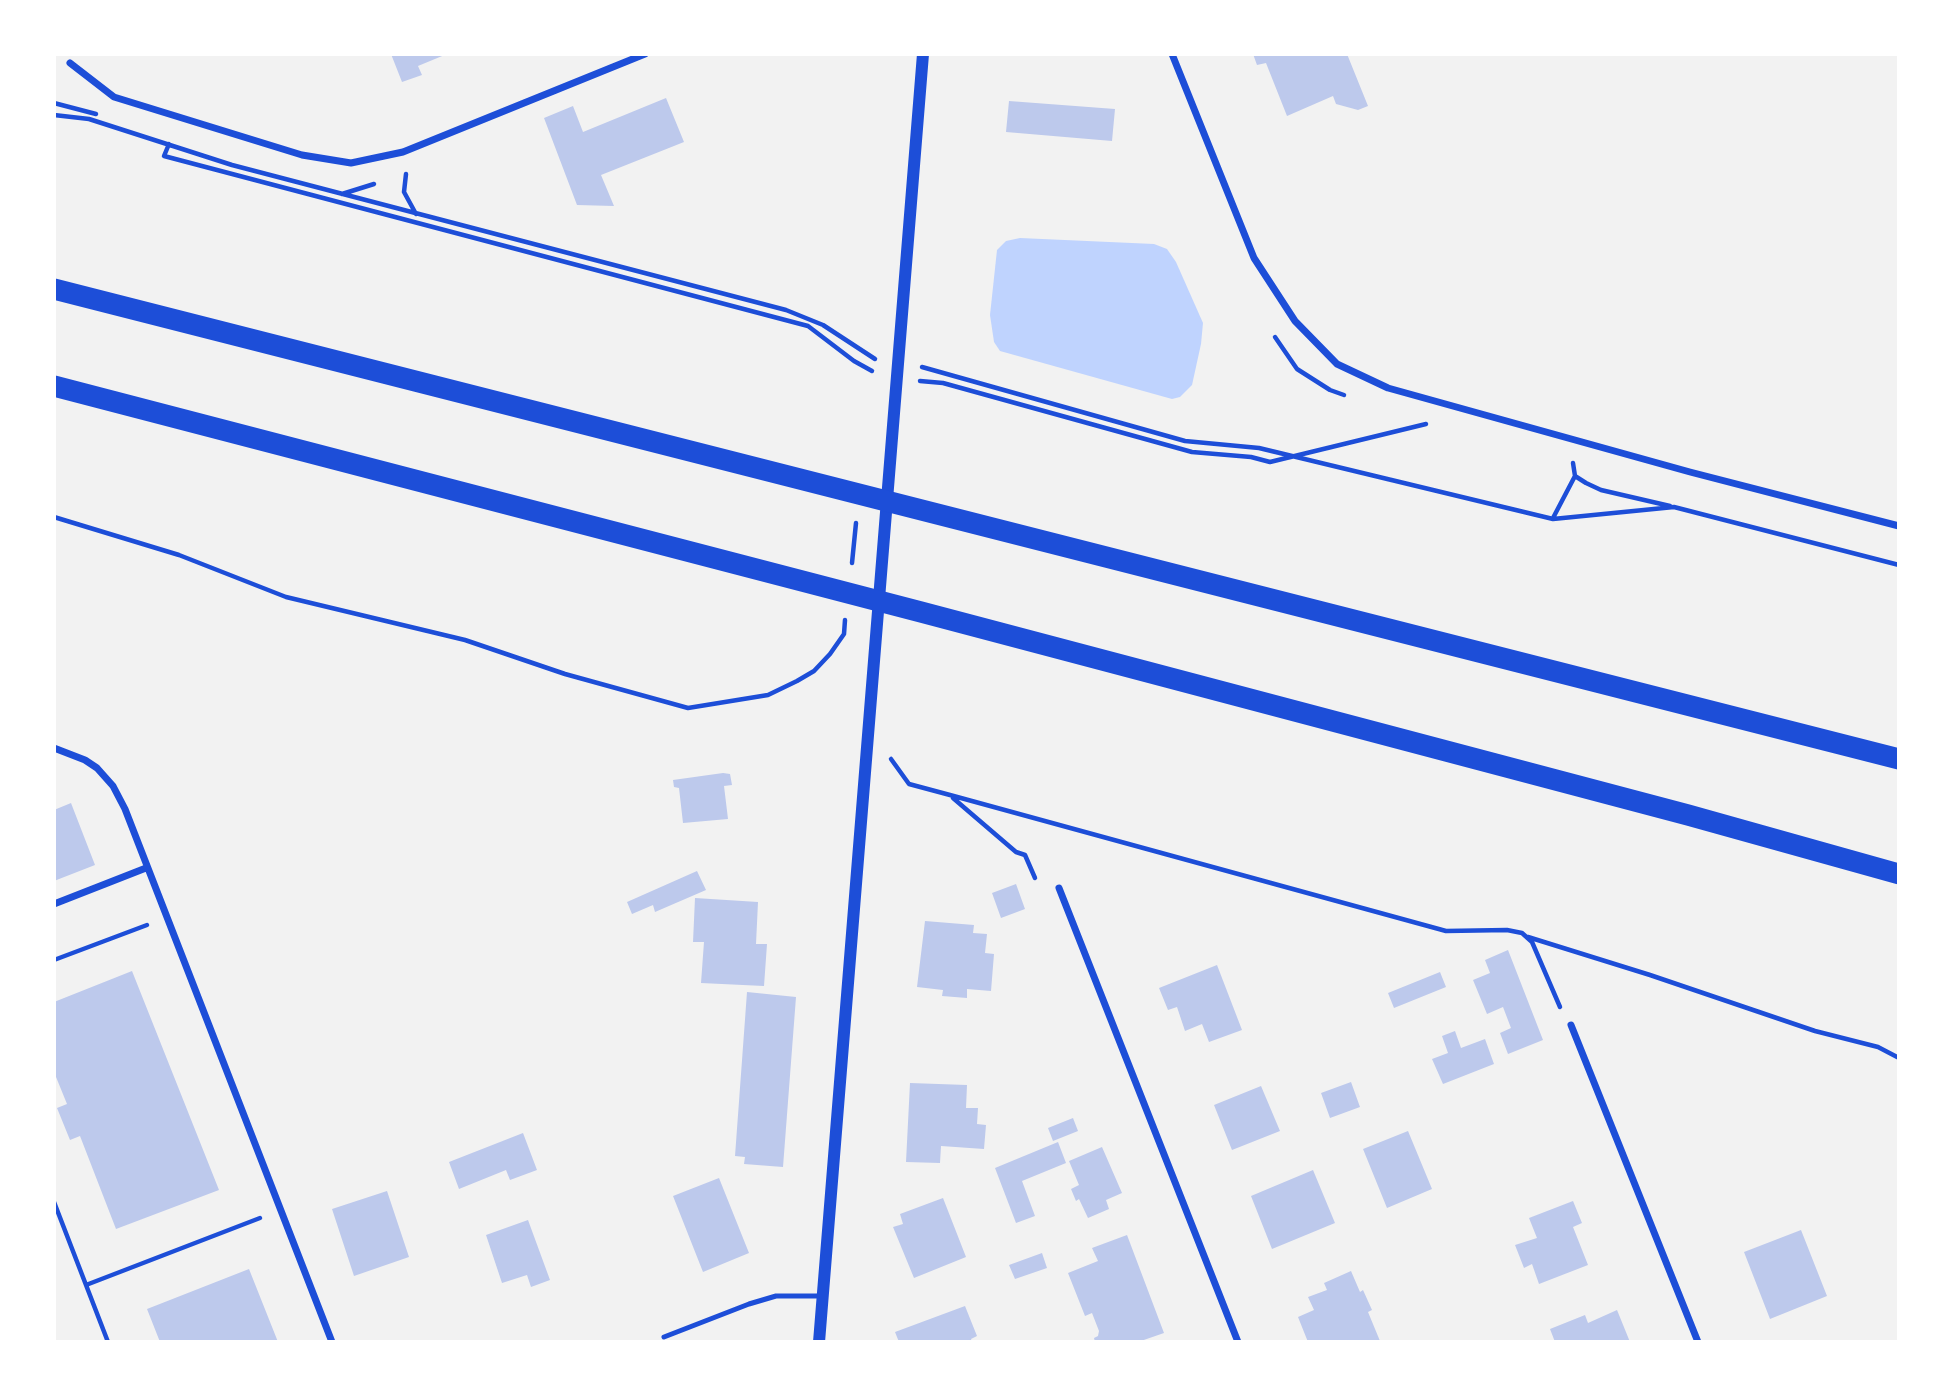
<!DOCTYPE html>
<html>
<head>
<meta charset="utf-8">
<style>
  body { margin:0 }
  #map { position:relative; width:1953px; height:1396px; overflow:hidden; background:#f2f2f2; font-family:Ubuntu,sans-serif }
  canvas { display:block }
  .frame { position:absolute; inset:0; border:56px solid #fff; pointer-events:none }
</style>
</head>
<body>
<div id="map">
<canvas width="1953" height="1396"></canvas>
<div class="frame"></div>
</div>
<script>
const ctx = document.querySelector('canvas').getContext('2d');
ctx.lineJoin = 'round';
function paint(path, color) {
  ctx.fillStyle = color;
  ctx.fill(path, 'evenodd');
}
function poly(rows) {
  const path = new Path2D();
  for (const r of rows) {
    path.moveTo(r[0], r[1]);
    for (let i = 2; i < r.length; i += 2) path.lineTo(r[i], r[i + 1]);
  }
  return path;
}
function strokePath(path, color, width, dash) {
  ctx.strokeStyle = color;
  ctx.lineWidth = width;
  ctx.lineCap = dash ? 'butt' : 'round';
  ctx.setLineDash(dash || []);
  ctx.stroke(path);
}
paint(poly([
  [1020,238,1154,244,1167,249,1176,262,1203,323,1201,344,1192,385,1180,397,1172,399,1000,351,994,342,990,315,997,250,1006,241]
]), '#bfd3fe');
paint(poly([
  [391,54,447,54,418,66,422,75,402,82],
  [1253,54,1347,54,1368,106,1358,110,1336,104,1333,96,1287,116,1266,63,1257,65],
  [666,98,684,142,601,175,614,206,577,205,544,118,573,106,583,132],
  [1009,101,1115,109,1112,141,1006,132],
  [723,773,730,774,732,785,724,786,728,819,683,823,679,788,674,787,673,780],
  [71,803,95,865,54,881,54,810],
  [697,871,706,890,655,912,653,905,632,914,627,902],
  [1016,884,1025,909,1001,918,992,893],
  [695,898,758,902,756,944,767,944,764,986,701,983,704,942,693,942],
  [925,921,974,925,973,933,987,934,985,953,994,954,991,991,967,989,967,998,942,996,943,990,917,987],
  [1508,950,1543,1040,1508,1054,1500,1033,1511,1028,1503,1007,1487,1014,1473,980,1490,973,1485,960],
  [1217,965,1242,1030,1209,1042,1202,1024,1185,1031,1177,1007,1168,1010,1159,988],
  [132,971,219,1190,116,1229,80,1136,70,1140,57,1108,67,1104,54,1072,54,1002],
  [1440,972,1446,987,1394,1008,1388,993],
  [747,992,796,997,783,1167,744,1164,745,1157,735,1156],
  [1455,1031,1461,1048,1485,1039,1494,1064,1443,1084,1432,1059,1448,1053,1442,1036],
  [1351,1082,1360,1107,1330,1118,1321,1093],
  [910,1083,967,1085,966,1108,978,1108,977,1124,986,1125,984,1149,941,1146,940,1163,906,1162],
  [1261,1086,1280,1131,1232,1150,1214,1105],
  [1073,1118,1078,1131,1053,1141,1048,1128],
  [1408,1131,1432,1189,1387,1208,1363,1149],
  [523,1133,537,1170,510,1180,506,1170,459,1189,449,1162],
  [1058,1142,1066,1163,1022,1181,1035,1216,1016,1223,995,1168],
  [1102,1147,1122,1193,1106,1200,1109,1209,1088,1218,1079,1199,1076,1201,1071,1189,1079,1185,1069,1161],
  [1313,1170,1335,1223,1272,1249,1251,1196],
  [719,1178,749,1253,703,1272,673,1196],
  [387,1191,409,1257,354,1276,332,1209],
  [943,1198,966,1257,914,1278,893,1227,903,1224,900,1214],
  [1573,1201,1582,1223,1573,1227,1588,1265,1539,1284,1532,1264,1524,1268,1515,1245,1537,1238,1529,1218],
  [528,1220,550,1280,531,1287,527,1275,502,1283,486,1235],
  [1801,1230,1827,1296,1770,1319,1744,1252],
  [1127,1235,1164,1333,1138,1342,1095,1342,1094,1338,1098,1336,1099,1331,1092,1313,1085,1316,1068,1273,1098,1261,1092,1248],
  [1042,1253,1047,1268,1015,1279,1009,1265],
  [249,1269,278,1342,160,1342,147,1309],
  [1351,1271,1360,1292,1363,1290,1372,1310,1368,1312,1380,1341,1308,1342,1298,1317,1314,1310,1308,1297,1327,1290,1324,1283],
  [965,1306,977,1336,971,1339,972,1342,899,1342,895,1332],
  [1617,1310,1630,1342,1555,1342,1550,1329,1585,1315,1588,1323]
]), '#bdc9ec');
strokePath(poly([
  [54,103,96,114],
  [54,115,89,119,232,165,786,310,823,325,875,359],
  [169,144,164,156,808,326,854,361,872,371],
  [406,174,404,192,416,214],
  [342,194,374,184],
  [1275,337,1297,369,1330,390,1344,395],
  [922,367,1185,441,1259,448,1553,519,1674,507,1899,565],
  [920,381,943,383,1192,452,1251,457,1270,462,1426,424],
  [1573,463,1575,476,1586,483,1601,490,1670,506],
  [54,517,179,555,286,597,465,640,565,674,688,708,768,695,797,681,814,671,830,654,844,634,845,620],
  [1553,518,1575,476],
  [852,563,856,523],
  [891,759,909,784,950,795,1446,931,1507,930,1522,933,1532,942,1560,1007],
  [953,798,1016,852,1025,855,1035,878],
  [1528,937,1650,975,1815,1031,1878,1047,1899,1058],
  [54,960,147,925],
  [54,1202,108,1342],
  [86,1285,260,1218]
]), '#1d4ed8', 4.5);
strokePath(poly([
  [664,1337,749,1304,776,1296,823,1296]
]), '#1d4ed8', 5);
strokePath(poly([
  [1172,54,1254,258,1295,321,1337,364,1388,388,1690,472,1899,526],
  [70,63,114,97,302,155,351,163,403,152,645,54],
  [54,748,85,760,97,768,113,786,125,809,332,1342],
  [1059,888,1238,1342],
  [54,904,146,868],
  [1571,1025,1698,1342]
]), '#1d4ed8', 7);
strokePath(poly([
  [819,1342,923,54]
]), '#1d4ed8', 12);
strokePath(poly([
  [54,289,1899,759],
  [54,386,921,612,1688,815,1899,874]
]), '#1d4ed8', 21);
</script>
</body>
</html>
